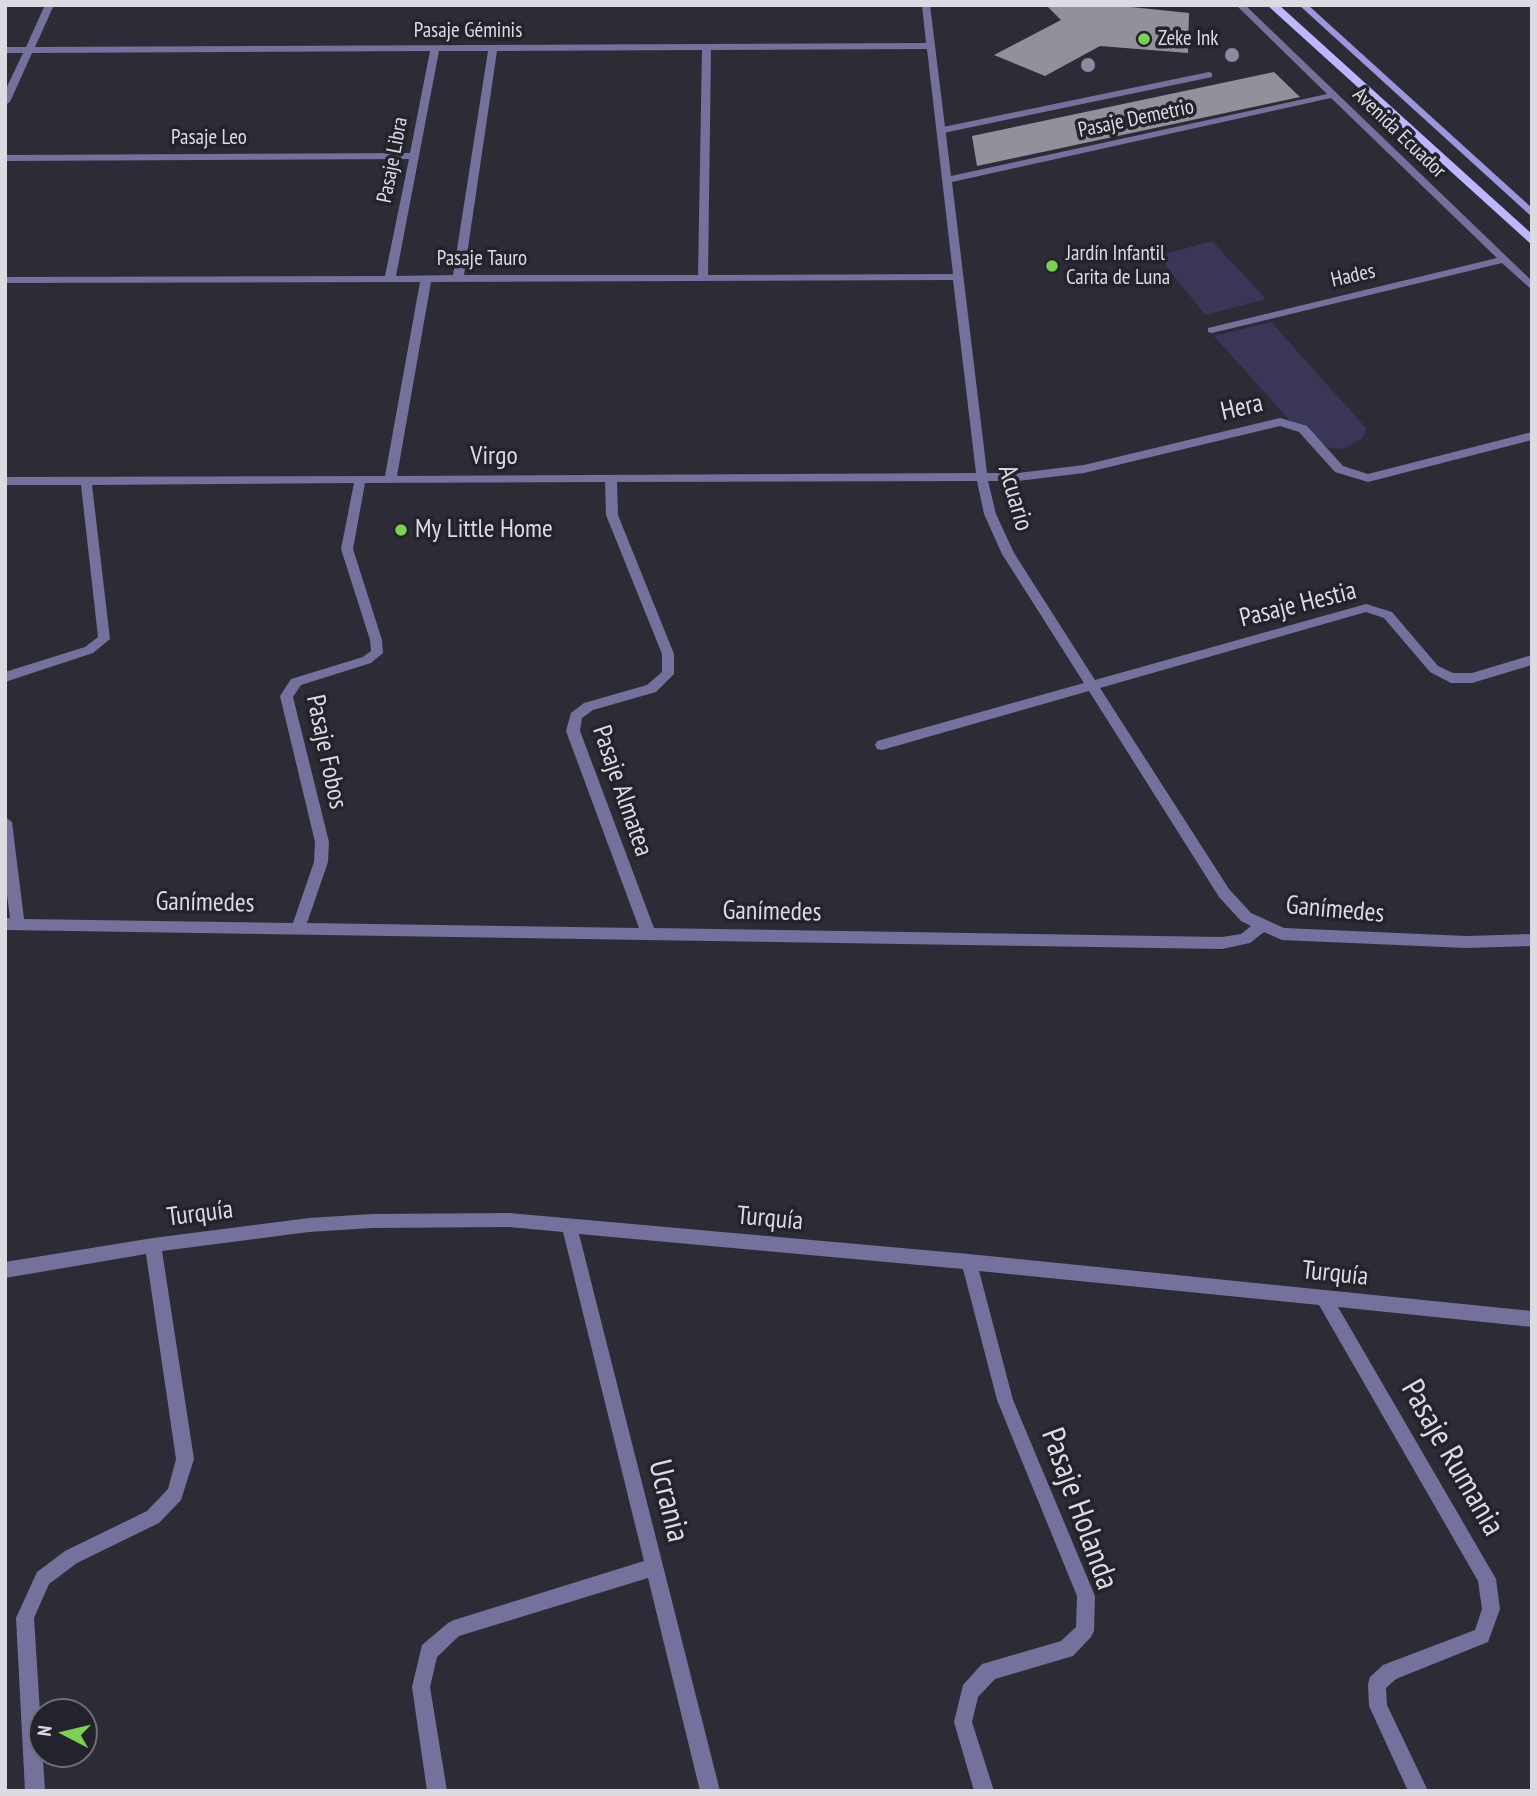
<!DOCTYPE html>
<html>
<head>
<meta charset="utf-8">
<style>
  body { margin:0 }
  #map { position:relative; width:1537px; height:1796px; overflow:hidden; background:#2d2c36; font-family:"PT Sans Narrow",sans-serif }
  canvas { display:block }
  .frame { position:absolute; inset:0; border:7px solid #dcdbe2; pointer-events:none }
  .north { position:absolute; left:28px; top:1698px; width:70px; height:70px; box-sizing:border-box; background:#23232b; border:2px solid #6d6d74; border-radius:50%; rotate:277deg; font-size:19px; font-weight:700; line-height:28px; text-align:center; color:#dcdbe2 }
  .north::after { content:''; display:block; margin:auto; width:24px; height:32px; background:#7cd155; clip-path:polygon(50% 0,100% 100%,50% 72%,0 100%) }
</style>
</head>
<body>
<div id="map">
<canvas width="1537" height="1796"></canvas>
<div class="frame"></div>
<div class="north">N</div>
</div>
<script>
const ctx = document.querySelector('canvas').getContext('2d');
ctx.lineJoin = 'round';
function paint(path, color) {
  ctx.fillStyle = color;
  ctx.fill(path, 'evenodd');
}
function poly(rows) {
  const path = new Path2D();
  for (const r of rows) {
    path.moveTo(r[0], r[1]);
    for (let i = 2; i < r.length; i += 2) path.lineTo(r[i], r[i + 1]);
  }
  return path;
}
function strokePath(path, color, width, dash) {
  ctx.strokeStyle = color;
  ctx.lineWidth = width;
  ctx.lineCap = dash ? 'butt' : 'round';
  ctx.setLineDash(dash || []);
  ctx.stroke(path);
}
function write(font, color, halo, rows, align = 'center') {
  ctx.font = font + ' "PT Sans Narrow",sans-serif';
  ctx.lineWidth = 7;
  ctx.setLineDash([]);
  ctx.textBaseline = 'middle';
  ctx.strokeStyle = halo;
  ctx.fillStyle = color;
  for (const [text, x, y, turn = 0] of rows) {
    ctx.save();
    ctx.translate(x, y);
    ctx.rotate((+turn || 0) * Math.PI / 180);
    ctx.textAlign = isNaN(turn) ? turn : align;
    if (halo) ctx.strokeText(text, 0, 0);
    ctx.fillText(text, 0, 0);
    ctx.restore();
  }
}
paint(poly([
  [1212,241,1266,299,1205,315,1158,256],
  [1271,322,1366,428,1363,438,1343,449,1330,448,1302,434,1214,336]
]), '#393658');
paint(poly([
  [1046,5,1112,5,1189,13,1188,53,1100,46,1045,76,994,55,1061,20],
  [1274,72,1300,97,977,166,972,136]
]), '#91919c');
paint(poly([
  [1209,72,1212,73,1212,77,943,133,938,130,943,127,1209,72]
]), '#74719c');
paint(poly([
  [45,5,54,5,35,47,926,43,922,5,930,5,951,176,1327,94,1236,5,1245,5,1532,281,1532,290,1502,263,1212,333,1208,332,1208,328,1497,258,1331,98,952,182,987,473,1018,473,1084,465,1280,418,1307,426,1343,466,1368,474,1532,432,1532,440,1368,482,1335,472,1299,432,1280,426,1084,473,1018,481,988,481,996,514,1014,553,1095,680,1366,604,1392,612,1438,666,1453,673,1472,673,1532,655,1532,665,1472,683,1451,683,1430,672,1384,618,1366,612,1100,688,1229,889,1251,913,1284,928,1466,936,1532,934,1532,946,1466,948,1282,940,1264,932,1250,943,1222,949,5,930,5,918,10,918,5,879,5,817,12,822,24,919,293,923,314,862,315,842,280,696,291,679,363,657,371,651,370,640,341,549,354,483,92,485,110,639,93,653,5,682,5,672,85,647,98,637,81,485,5,485,5,477,385,476,420,282,5,283,5,277,385,276,409,159,5,161,5,155,410,153,430,51,32,53,10,102,5,105,5,91,23,53,5,53,5,47,26,47,45,5],
  [927,49,953,274,708,275,711,50,927,49],
  [702,50,698,275,464,275,497,51,702,50],
  [439,51,488,51,453,275,396,276,439,51],
  [953,280,976,473,397,476,431,282,953,280],
  [977,481,984,514,1002,554,1084,683,877,741,875,745,877,749,882,750,1089,691,1219,897,1241,921,1251,926,1241,934,1222,937,654,928,580,731,582,718,593,710,656,692,674,674,674,654,618,515,617,482,977,481],
  [605,482,606,515,662,654,662,672,647,685,584,703,571,713,566,731,639,928,307,923,328,862,329,842,293,697,301,685,371,663,383,653,382,640,353,549,365,483,605,482],
  [509,1213,969,1254,1532,1311,1532,1327,1338,1307,1496,1579,1500,1609,1488,1642,1396,1679,1386,1688,1387,1705,1428,1791,1408,1791,1369,1706,1368,1684,1370,1677,1383,1665,1475,1630,1482,1609,1478,1581,1319,1305,979,1271,1013,1400,1095,1596,1094,1631,1091,1637,1073,1656,995,1679,978,1697,972,1722,994,1791,974,1791,954,1722,963,1685,982,1664,1061,1641,1076,1627,1077,1596,997,1400,963,1269,579,1234,720,1791,700,1791,648,1578,459,1636,437,1657,430,1687,447,1791,427,1791,412,1687,422,1645,448,1623,454,1620,644,1561,563,1232,509,1227,372,1228,309,1232,162,1251,194,1459,181,1500,159,1523,77,1563,49,1584,34,1618,45,1791,25,1791,16,1618,37,1572,65,1551,147,1511,168,1489,176,1459,146,1254,5,1278,5,1262,153,1238,309,1218,372,1214,509,1213]
]), '#74719c');
paint(poly([
  [1299,5,1308,5,1532,208,1532,217,1299,5]
]), '#9c97dc');
paint(poly([
  [1267,5,1279,5,1532,234,1532,245,1267,5]
]), '#bcb7fe');
ctx.fillStyle = '#8c8aa1';
for (const [x, y] of [
  [1232,55],
  [1088,65]
]) {
  ctx.beginPath();
  ctx.arc(x, y, 7, 0, 2 * Math.PI);
  ctx.fill();
}
for (const [x, y, r, color] of [
  [1144,39,7,"#7cd155"],
  [1052,266,7,"#7cd155"],
  [401,530,7,"#7cd155"]
]) {
  const dot = new Path2D();
  dot.arc(x, y, r, 0, 2 * Math.PI);
  ctx.fillStyle = color;
  ctx.fill(dot);
  strokePath(dot, '#23232b', 2.5);
}
write('21px', '#dcdbe2', '#23232b', [
  ["Pasaje Géminis",468,31],
  ["Pasaje Demetrio",1136,119,-12],
  ["Avenida Ecuador",1399,133,44],
  ["Pasaje Leo",209,138],
  ["Pasaje Libra",393,160,-79],
  ["Pasaje Tauro",482,259],
  ["Hades",1353,276,-13]
]);
write('21px', '#dcdbe2', '#23232b', [
  ["Zeke Ink",1158,39],
  ["Jardín Infantil",1066,254],
  ["Carita de Luna",1066,278]
], 'left');
write('26px', '#dcdbe2', '#23232b', [
  ["Hera",1242,408,-13],
  ["Virgo",494,457],
  ["Acuario",1015,498,74],
  ["Pasaje Hestia",1298,605,-14],
  ["Pasaje Fobos",326,752,78],
  ["Pasaje Almatea",622,791,71],
  ["Ganímedes",205,903,1],
  ["Ganímedes",1335,910,5],
  ["Ganímedes",772,912,1],
  ["Turquía",200,1214,-7],
  ["Turquía",770,1219,5],
  ["Turquía",1335,1274,6]
]);
write('26px', '#dcdbe2', '#23232b', [
  ["My Little Home",415,530]
], 'left');
write('32px', '#dcdbe2', '#23232b', [
  ["Pasaje Rumania",1452,1458,60],
  ["Ucrania",668,1501,76],
  ["Pasaje Holanda",1079,1509,70]
]);
</script>
</body>
</html>
